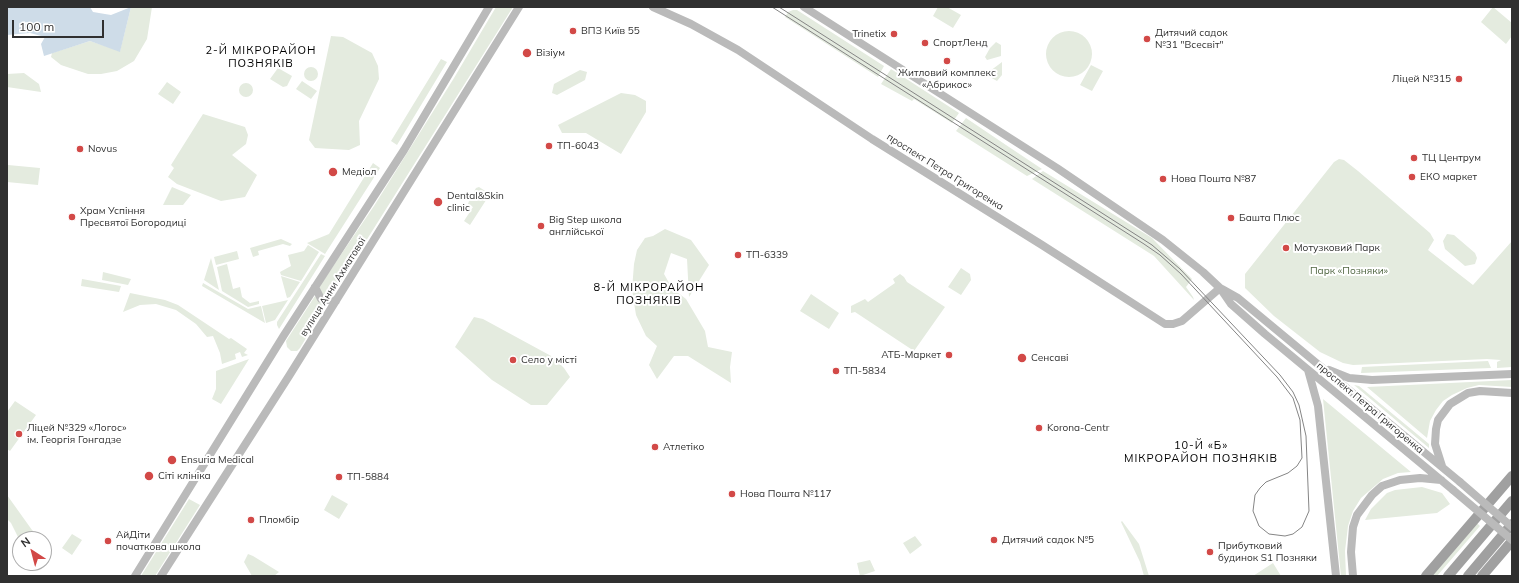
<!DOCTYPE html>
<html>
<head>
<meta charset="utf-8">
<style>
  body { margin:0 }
  #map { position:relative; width:1519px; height:583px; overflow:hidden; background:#fff; font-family:Mulish,sans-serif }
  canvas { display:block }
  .frame { position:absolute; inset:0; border:8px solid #303030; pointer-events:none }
  .north { position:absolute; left:12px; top:531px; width:40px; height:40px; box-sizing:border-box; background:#fff; border:1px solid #acacac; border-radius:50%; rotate:324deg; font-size:11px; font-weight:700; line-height:16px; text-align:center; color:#303030 }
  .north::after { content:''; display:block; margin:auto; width:14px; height:18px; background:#d24947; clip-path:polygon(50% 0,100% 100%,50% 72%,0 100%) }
  .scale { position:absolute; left:12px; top:20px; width:92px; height:18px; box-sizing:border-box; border:2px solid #303030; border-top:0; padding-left:5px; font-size:12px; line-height:14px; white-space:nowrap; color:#303030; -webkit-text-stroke:3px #fff; paint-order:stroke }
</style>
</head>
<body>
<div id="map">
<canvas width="1519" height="583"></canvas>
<div class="frame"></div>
<div class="north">N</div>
<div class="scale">100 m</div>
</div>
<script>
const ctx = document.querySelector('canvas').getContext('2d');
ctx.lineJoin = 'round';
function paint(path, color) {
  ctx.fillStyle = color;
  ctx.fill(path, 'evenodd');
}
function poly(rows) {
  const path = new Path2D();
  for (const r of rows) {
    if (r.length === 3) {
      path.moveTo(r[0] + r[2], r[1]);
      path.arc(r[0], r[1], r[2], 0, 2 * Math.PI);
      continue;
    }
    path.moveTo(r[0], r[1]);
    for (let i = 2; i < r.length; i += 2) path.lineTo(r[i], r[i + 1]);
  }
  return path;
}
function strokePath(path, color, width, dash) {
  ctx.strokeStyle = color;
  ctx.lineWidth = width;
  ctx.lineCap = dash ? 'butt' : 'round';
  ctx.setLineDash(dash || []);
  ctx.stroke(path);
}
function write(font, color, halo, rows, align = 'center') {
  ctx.font = font + ' Mulish,sans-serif';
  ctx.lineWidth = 4;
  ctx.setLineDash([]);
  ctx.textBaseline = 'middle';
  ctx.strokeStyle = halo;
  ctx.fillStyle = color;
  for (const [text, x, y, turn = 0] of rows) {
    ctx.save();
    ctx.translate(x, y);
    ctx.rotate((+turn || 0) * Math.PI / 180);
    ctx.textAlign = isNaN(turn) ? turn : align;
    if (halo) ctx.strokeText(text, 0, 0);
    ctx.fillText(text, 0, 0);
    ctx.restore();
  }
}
paint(poly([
  [131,7,152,7,147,39,134,61,117,71,101,74,88,74,61,65,51,57,52,53,90,41,120,51],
  [496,7,513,7,332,295,329,297,323,297,319,288,321,284,374,206,454,78],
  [938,7,947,7,961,15,953,28,933,16],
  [1493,7,1512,23,1512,36,1506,44,1481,22],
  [793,10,797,10,884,66,878,77,785,17,788,12],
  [1069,54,23],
  [331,36,343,37,372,53,378,66,379,79,359,121,360,145,349,150,315,148,309,140],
  [996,42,1001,45,1001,56,987,60,985,57,990,48],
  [441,59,447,62,397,145,391,141],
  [1002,62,1002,75,997,81,988,76,990,71],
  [1091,65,1103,71,1092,91,1080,85],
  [311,74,7],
  [278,68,292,76,287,86,283,87,270,79],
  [891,69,959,113,952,123,914,99,912,101,881,84],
  [580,70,587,72,585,80,557,95,552,93,554,84],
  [24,73,39,84,41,92,7,87,7,74],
  [302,81,317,91,311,99,296,89],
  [167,82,181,92,173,104,158,94],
  [246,90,7],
  [621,93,635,95,646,101,646,112,621,154,586,133,562,133,558,125],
  [203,114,245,127,248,135,246,144,232,155,257,175,245,197,221,201,177,184,168,177,174,168,171,165],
  [966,118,1006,145,1042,169,1027,176,956,131],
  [1339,159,1344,160,1358,171,1430,233,1434,240,1428,250,1473,285,1512,241,1512,367,1497,368,1497,362,1501,360,1487,359,1353,365,1343,363,1320,352,1274,316,1245,288,1245,274,1334,162],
  [373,163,380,168,325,254,307,243,329,234],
  [8,165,40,168,38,185,7,182],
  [1043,171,1152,238,1192,279,1186,287,1193,297,1194,300,1154,256,1032,179],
  [172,187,191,195,183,205,163,205],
  [479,187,490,194,470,225,464,221,473,207,468,204,469,201,476,188],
  [665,229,691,240,709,265,689,297,687,259,671,253,664,274,672,288,686,299,705,331,708,347,732,352,730,367,731,383,688,356,674,356,657,379,649,365,657,346,646,336,636,315,632,290,634,264,637,250,645,238,653,236],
  [1447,234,1454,235,1475,253,1477,258,1475,264,1465,266,1445,249,1443,241],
  [281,239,292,244,290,246,283,244,258,251,259,255,253,257,250,248],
  [308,245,319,252,301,281,281,275,280,272,291,266,288,255,304,251],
  [237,251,239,259,216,265,214,257],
  [321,254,325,256,279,329,277,325,277,322],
  [211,258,219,290,204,280],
  [227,264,233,289,240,287,242,297,250,303,259,301,259,304,248,307,222,291,217,267],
  [961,268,970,274,971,280,961,295,948,287],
  [103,272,131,279,128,285,102,280],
  [900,274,904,277,907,282,945,307,914,351,855,312,851,313,851,306,865,299,868,302,895,283,893,279],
  [281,276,300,282,290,297,287,298],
  [82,279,121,286,119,292,81,286],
  [203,283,248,309,261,306,265,323,202,286],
  [130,293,165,300,178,305,229,339,231,338,247,349,244,353,248,355,242,357,240,352,235,354,236,359,222,364,220,353,213,336,207,337,196,324,176,310,156,304,140,305,123,312],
  [811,294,839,313,829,329,800,311],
  [315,296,320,303,327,304,300,348,297,351,291,351,287,347,286,341],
  [288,300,275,320,266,323,262,306],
  [474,317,483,319,553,357,564,368,570,377,547,405,531,405,492,380,455,347],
  [249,359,221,404,212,399,216,389,216,371],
  [1488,361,1491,368,1361,373,1362,367],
  [1512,380,1512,387,1479,385,1467,388,1452,395,1443,401,1436,410,1430,421,1427,438,1367,387],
  [1354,385,1359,386,1429,444,1429,448],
  [1323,399,1411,472,1398,473,1383,479,1361,498,1353,511,1348,526,1345,551,1346,576,1341,576],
  [15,401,36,415,10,451,7,449,7,412],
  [1422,487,1442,493,1450,504,1437,513,1365,520,1371,509,1387,493,1395,490],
  [7,495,32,530,42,539,20,539,20,541,11,523,7,519],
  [332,495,348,504,339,519,324,510],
  [189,499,200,505,155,576,141,576],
  [1122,521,1139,544,1149,576,1144,576,1140,562,1121,522],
  [1477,523,1480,526,1437,576,1431,576],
  [72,534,82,540,72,555,62,548],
  [915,536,922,545,910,554,903,543],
  [248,554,253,556,279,572,274,576,252,576,244,562],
  [870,560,875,571,860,576,857,563],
  [1273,563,1281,576,1253,576]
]), '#e4ebdf');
paint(poly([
  [7,7,90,7,93,12,111,15,131,7,120,52,90,41,44,56,41,44,45,37,30,33,7,35]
]), '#cedce8');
strokePath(poly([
  [653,7,691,24,738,50,872,139,1042,245,1165,324,1173,324,1182,321,1220,288],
  [804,7,1057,168,1163,240,1203,272,1220,288,1231,304,1265,334,1453,490],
  [315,287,321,299,336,301],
  [1222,289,1238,298,1460,482],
  [1308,370,1318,406,1336,576],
  [1329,370,1349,378,1372,380,1512,374],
  [1442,466,1435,444,1436,429,1438,420,1450,404,1468,393,1480,391,1512,393],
  [135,576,284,335,404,150,489,7],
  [161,576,289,376,519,7],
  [1353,576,1351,552,1353,527,1357,515,1372,495,1382,486,1400,480,1420,478,1441,480]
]), '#bababa', 8);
strokePath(poly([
  [1426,576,1512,476],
  [1448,576,1512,501],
  [1468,576,1512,524],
  [1482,576,1512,541]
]), '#a0a0a0', 10);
strokePath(poly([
  [772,7,1144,244,1160,255,1181,274,1277,377,1293,398,1300,420,1302,458,1297,466,1288,473,1266,482,1260,488,1255,495,1253,511,1259,526,1269,534,1285,536,1293,534,1302,527,1309,511,1306,436,1299,405,1293,392,1280,375,1180,269,1152,245,779,7]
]), '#858585', 1);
strokePath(poly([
  [1460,482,1512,527],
  [1453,490,1512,540]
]), '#bababa', 8);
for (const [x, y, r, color] of [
  [573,31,4,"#d24947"],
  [894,34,4,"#d24947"],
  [1147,39,4,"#d24947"],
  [925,43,4,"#d24947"],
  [527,53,5,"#d24947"],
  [947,61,4,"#d24947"],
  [1459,79,4,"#d24947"],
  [549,146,4,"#d24947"],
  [80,149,4,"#d24947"],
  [1414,158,4,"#d24947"],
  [333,172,5,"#d24947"],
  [1412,177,4,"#d24947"],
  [1163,179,4,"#d24947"],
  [438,202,5,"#d24947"],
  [72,217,4,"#d24947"],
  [1231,218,4,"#d24947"],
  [541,226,4,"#d24947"],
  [1286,248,4,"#d24947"],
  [738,255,4,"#d24947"],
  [949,355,4,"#d24947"],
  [1022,358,5,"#d24947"],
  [513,360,4,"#d24947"],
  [836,371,4,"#d24947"],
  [1039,428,4,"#d24947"],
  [19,434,4,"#d24947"],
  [655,447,4,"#d24947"],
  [172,460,5,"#d24947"],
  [149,476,5,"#d24947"],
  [339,477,4,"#d24947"],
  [732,494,4,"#d24947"],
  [251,520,4,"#d24947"],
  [994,540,4,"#d24947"],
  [108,541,4,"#d24947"],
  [1210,552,4,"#d24947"]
]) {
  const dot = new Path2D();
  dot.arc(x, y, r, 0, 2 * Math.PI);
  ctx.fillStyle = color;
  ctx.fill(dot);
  strokePath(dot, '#fff', 1.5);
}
write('10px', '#303030', '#fff', [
  ["ВПЗ Київ 55",581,31],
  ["Дитячий садок",1155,33],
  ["№31 \"Всесвіт\"",1155,45],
  ["Trinetix",886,34,"right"],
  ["СпортЛенд",933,43],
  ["Візіум",536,53],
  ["Житловий комплекс",947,73,"center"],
  ["«Абрикос»",947,85,"center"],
  ["Ліцей №315",1451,79,"right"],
  ["ТП-6043",557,146],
  ["Novus",88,149],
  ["ТЦ Центрум",1422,158],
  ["Медіол",342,172],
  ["ЕКО маркет",1420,177],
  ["Нова Пошта №87",1171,179],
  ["Dental&Skin",447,196],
  ["clinic",447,208],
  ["Храм Успіння",80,211],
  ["Пресвятої Богородиці",80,223],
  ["Башта Плюс",1239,218],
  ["Big Step школа",549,220],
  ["англiйськоï",549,232],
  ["Мотузковий Парк",1294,248],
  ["ТП-6339",746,255],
  ["АТБ-Маркет",941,355,"right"],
  ["Сенсаві",1031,358],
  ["Село у місті",521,360],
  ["ТП-5834",844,371],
  ["Ліцей №329 «Логос»",27,428],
  ["ім. Георгія Гонгадзе",27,440],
  ["Korona-Centr",1047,428],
  ["Атлетіко",663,447],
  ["Ensuria Medical",181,460],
  ["Сіті клініка",158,476],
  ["ТП-5884",347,477],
  ["Нова Пошта №117",740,494],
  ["Пломбір",259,520],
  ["АйДіти",116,535],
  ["початкова школа",116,547],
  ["Дитячий садок №5",1002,540],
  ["Прибутковий",1218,546],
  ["будинок S1 Позняки",1218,558]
], 'left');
write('10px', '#303030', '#fff', [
  ["проспект Петра Григоренка",945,172,32],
  ["вулиця Анни Ахматової",333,287,-58],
  ["проспект Петра Григоренка",1370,408,40]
]);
write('10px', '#506642', '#fff', [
  ["Парк «Позняки»",1349,271]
]);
ctx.letterSpacing = '1px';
write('11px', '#000', '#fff', [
  ["2-Й МІКРОРАЙОН",261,51],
  ["ПОЗНЯКІВ",261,64],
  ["8-Й МІКРОРАЙОН",649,288],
  ["ПОЗНЯКІВ",649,301],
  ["10-Й «Б»",1201,446],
  ["МІКРОРАЙОН ПОЗНЯКІВ",1201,459]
]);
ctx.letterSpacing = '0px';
</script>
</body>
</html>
